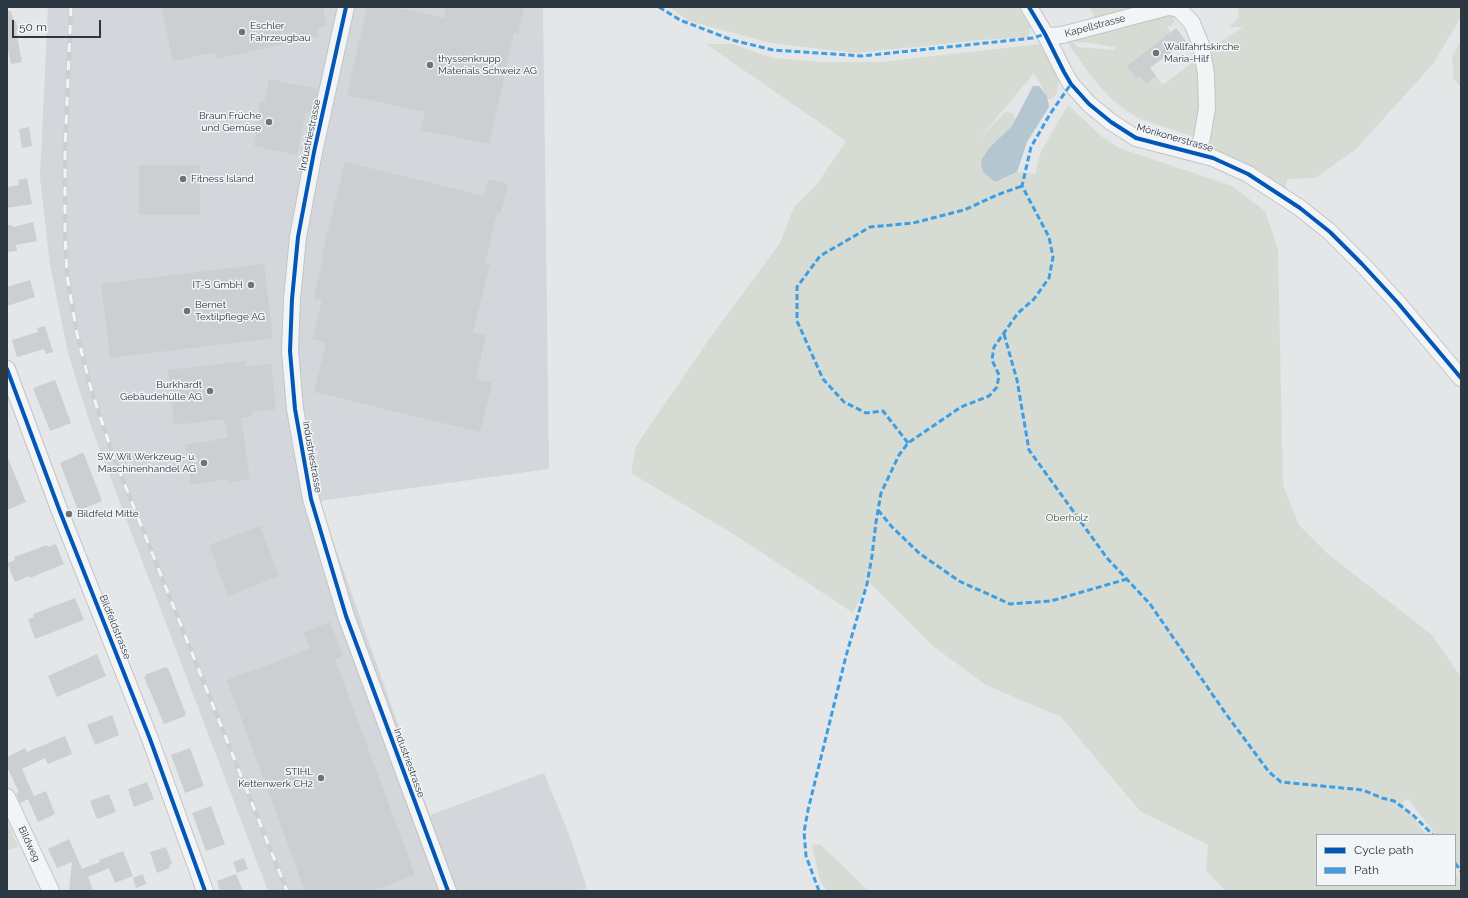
<!DOCTYPE html>
<html>
<head>
<meta charset="utf-8">
<style>
  body { margin:0 }
  #map { position:relative; width:1468px; height:898px; overflow:hidden; background:#e4e6e8; font-family:Raleway,sans-serif }
  canvas { display:block }
  .frame { position:absolute; inset:0; border:8px solid #2b3741; pointer-events:none }
  .legend { position:absolute; left:1316px; top:834px; width:140px; height:52px; box-sizing:border-box; background:#f2f5f7; border:1px solid #a2a9ae; margin:0; padding:5px 7px; list-style:none; font-size:12px; color:#2b3741 }
  .legend li { display:flex; align-items:center; gap:8px; height:20px }
  .legend b { width:20px; border:1px solid #a2a9ae }
  .scale { position:absolute; left:12px; top:20px; width:89px; height:18px; box-sizing:border-box; border:2px solid #2b3741; border-top:0; padding-left:5px; font-size:12px; line-height:14px; white-space:nowrap; color:#2b3741; -webkit-text-stroke:3px #f2f5f7; paint-order:stroke }
</style>
</head>
<body>
<div id="map">
<canvas width="1468" height="898"></canvas>
<div class="frame"></div>
<ul class="legend">
<li><b style="height:5px;background:#0057b8"></b>Cycle path</li>
<li><b style="height:5px;background:#3d9ee3"></b>Path</li>
</ul>
<div class="scale">50 m</div>
</div>
<script>
const ctx = document.querySelector('canvas').getContext('2d');
ctx.lineJoin = 'round';
function paint(path, color) {
  ctx.fillStyle = color;
  ctx.fill(path, 'evenodd');
}
function poly(rows) {
  const path = new Path2D();
  for (const r of rows) {
    path.moveTo(r[0], r[1]);
    for (let i = 2; i < r.length; i += 2) path.lineTo(r[i], r[i + 1]);
  }
  return path;
}
function strokePath(path, color, width, dash) {
  ctx.strokeStyle = color;
  ctx.lineWidth = width;
  ctx.lineCap = dash ? 'butt' : 'round';
  ctx.setLineDash(dash || []);
  ctx.stroke(path);
}
function write(font, color, halo, rows, align = 'center') {
  ctx.font = font + ' Raleway,sans-serif';
  ctx.lineWidth = 3;
  ctx.setLineDash([]);
  ctx.textBaseline = 'middle';
  ctx.strokeStyle = halo;
  ctx.fillStyle = color;
  for (const [text, x, y, turn = 0] of rows) {
    ctx.save();
    ctx.translate(x, y);
    ctx.rotate((+turn || 0) * Math.PI / 180);
    ctx.textAlign = isNaN(turn) ? turn : align;
    if (halo) ctx.strokeText(text, 0, 0);
    ctx.fillText(text, 0, 0);
    ctx.restore();
  }
}
paint(poly([
  [48,7,543,7,549,469,319,501,430,815,544,773,570,837,587,888,580,891,268,891,90,424,68,353,50,265,40,177]
]), '#d3d6db');
paint(poly([
  [669,7,1019,7,1030,26,1029,37,983,40,855,53,771,43,689,21],
  [1089,7,1144,7,1097,21],
  [1239,7,1461,7,1461,17,1433,64,1355,150,1315,178,1287,179,1285,191,1246,164,1215,151,1208,140,1208,63,1212,47,1243,27,1229,27,1238,18],
  [1169,13,1175,21,1171,26,1166,27,1168,28,1171,33,1139,76,1146,85,1156,76,1161,83,1164,84,1194,61,1200,75,1200,125,1195,137,1140,119,1124,109,1110,98,1088,72,1067,42,1073,42,1078,47,1114,50,1116,45,1111,47,1091,43,1077,42,1067,39],
  [1461,40,1461,87,1454,79,1452,57],
  [706,44,732,44,773,58,820,62,882,62,1039,44,1060,79,1056,95,1049,100,1034,73,979,139,1005,112,1012,113,1016,119,1012,126,989,148,995,182,1017,172,1035,174,1041,151,1068,105,1101,136,1119,148,1232,186,1265,211,1278,249,1283,485,1299,525,1328,554,1432,635,1461,677,1461,868,1455,860,1455,835,1436,835,1408,799,1402,802,1427,835,1317,835,1317,885,1455,885,1455,873,1461,883,1461,891,1225,891,1206,870,1208,845,1140,811,1061,717,986,685,933,646,869,582,853,613,743,540,631,473,636,446,710,338,780,243,794,207,817,184,846,141],
  [7,821,18,846,7,851],
  [820,844,869,891,827,891,820,881,812,845]
]), '#d6dcd4');
paint(poly([
  [1033,86,1039,86,1047,96,1049,107,1027,142,1017,172,995,182,984,173,981,166,982,159,989,148,1012,126]
]), '#b4c7d1');
paint(poly([
  [161,7,323,7,327,26,317,28,319,36,216,59,215,52,173,61],
  [367,7,395,7,444,18,446,7,524,7,518,34,514,33,489,144,421,130,425,112,347,95],
  [7,11,11,11,14,21,16,21,18,31,16,31,22,62,11,64,7,45],
  [1176,28,1186,41,1150,68,1156,76,1146,85,1139,76,1136,78,1127,66],
  [269,79,318,89,313,113,306,112,297,155,254,146,258,125,256,124,260,102,264,103],
  [29,127,32,146,22,148,19,129],
  [345,162,484,196,488,179,508,184,500,214,497,213,485,263,490,264,473,332,486,336,476,379,492,383,480,432,314,392,326,343,312,339,322,300,314,299,323,258,321,258],
  [139,165,200,165,200,215,139,215],
  [27,178,32,204,7,208,7,187,19,185,18,180],
  [33,222,37,241,16,245,17,251,7,252,7,225,12,225,13,227],
  [264,264,273,338,110,358,101,284],
  [30,280,35,297,7,306,7,287],
  [45,326,53,352,46,354,44,349,17,357,12,340,38,332,37,328],
  [246,361,246,366,271,364,276,409,251,412,252,416,241,418,250,479,229,482,229,479,191,485,185,445,228,438,224,419,174,425,168,370],
  [55,380,71,423,50,431,33,388],
  [82,453,84,454,102,501,80,510,78,510,60,463],
  [7,456,26,502,7,510],
  [260,526,279,576,228,596,209,545],
  [56,544,64,564,30,578,29,576,15,582,7,563,15,560,14,557,47,545,48,547],
  [75,598,84,620,35,639,28,619,34,617,33,614],
  [330,622,343,656,335,659,415,875,372,891,305,891,227,680,310,649,304,632],
  [97,654,106,676,57,697,48,676],
  [166,667,167,669,168,668,186,714,185,714,185,716,164,724,144,677,146,677,145,675],
  [112,715,119,735,95,745,87,725],
  [65,736,72,754,48,764,45,758,22,769,34,796,46,791,55,814,38,822,28,799,20,803,16,793,19,792,7,767,7,757,25,748,27,752],
  [190,748,204,786,185,793,171,755],
  [147,782,154,799,134,807,128,789],
  [109,794,116,812,97,819,90,801],
  [211,806,225,844,206,851,192,813],
  [69,839,82,869,100,862,99,860,123,851,133,876,115,883,109,868,88,877,93,891,69,891,72,862,57,868,48,849],
  [166,847,172,864,169,865,170,868,157,873,150,852],
  [244,858,248,869,237,873,233,862],
  [143,874,146,884,136,888,133,878],
  [236,874,243,891,220,891,217,881]
]), '#ccced0');
const minor = poly([
  [346,7,314,152,298,237,292,299,290,351,295,409,311,499,346,616,448,891],
  [1029,7,1045,34,1064,72,1071,84,1089,104,1111,122,1136,138,1213,158,1248,174,1300,208,1330,232,1362,264,1398,303,1461,378],
  [1171,7,1180,10,1192,23,1201,45,1206,74,1207,108,1202,138,1197,153],
  [1045,34,1052,36,1062,35,1168,7],
  [7,369,59,509,150,739,205,891],
  [7,797,51,891]
]);
strokePath(minor, '#c2c4c6', 18);
strokePath(minor, '#f3f4f5', 16);
const rail = poly([
  [71,7,65,149,65,234,67,276,77,334,91,389,113,455,287,891]
]);
strokePath(rail, '#ccced0', 4.5);
strokePath(rail, '#f2f5f7', 3, [9]);
strokePath(poly([
  [659,7,680,20,732,40,773,50,862,56,1033,38,1045,34],
  [1004,334,1017,380,1029,450,1107,558,1150,604,1226,714,1269,772,1281,782,1363,790,1382,798,1394,801,1413,815,1433,835],
  [908,443,883,411,866,413,844,402,823,379,797,321,797,287,820,256,870,227,913,223,964,210,997,195,1022,186],
  [878,510,892,527,919,553,959,581,1010,604,1051,601,1127,579],
  [1455,863,1461,871],
  [819,891,806,856,804,832,808,810,846,656,867,584,872,556,876,522,881,493,899,455,908,443,961,407,989,396,997,387,999,375,992,360,994,347,1018,313,1034,299,1049,278,1053,257,1049,237,1022,186,1031,147,1050,114,1071,84]
]), '#3d9ee3', 3, [6, 3]);
strokePath(poly([
  [346,7,314,152,298,237,292,299,290,351,295,409,311,499,346,616,448,891],
  [1029,7,1045,34,1064,72,1071,84,1089,104,1111,122,1136,138,1213,158,1248,174,1300,208,1330,232,1362,264,1398,303,1461,378],
  [7,369,59,509,150,739,205,891]
]), '#0057b8', 4);
for (const [x, y, r, color] of [
  [242,32,4,"#6c747b"],
  [1156,53,4,"#6c747b"],
  [430,65,4,"#6c747b"],
  [269,122,4,"#6c747b"],
  [183,179,4,"#6c747b"],
  [251,285,4,"#6c747b"],
  [187,311,4,"#6c747b"],
  [210,391,4,"#6c747b"],
  [204,463,4,"#6c747b"],
  [69,514,4,"#6c747b"],
  [321,778,4,"#6c747b"]
]) {
  const dot = new Path2D();
  dot.arc(x, y, r, 0, 2 * Math.PI);
  ctx.fillStyle = color;
  ctx.fill(dot);
  strokePath(dot, '#f2f5f7', 1.5);
}
write('10px', '#2b3741', '#f2f5f7', [
  ["Eschler",250,26],
  ["Fahrzeugbau",250,38],
  ["Wallfahrtskirche",1164,47],
  ["Maria-Hilf",1164,59],
  ["thyssenkrupp",438,59],
  ["Materials Schweiz AG",438,71],
  ["Braun Früche",261,116,"right"],
  ["und Gemüse",261,128,"right"],
  ["Fitness Island",191,179],
  ["IT-S GmbH",243,285,"right"],
  ["Bernet",195,305],
  ["Textilpflege AG",195,317],
  ["Burkhardt",202,385,"right"],
  ["Gebäudehülle AG",202,397,"right"],
  ["SW Wil Werkzeug- u.",196,457,"right"],
  ["Maschinenhandel AG",196,469,"right"],
  ["Bildfeld Mitte",77,514],
  ["STIHL",313,772,"right"],
  ["Kettenwerk CH2",313,784,"right"]
], 'left');
write('10px', '#2b3741', '#f2f5f7', [
  ["Kapellstrasse",1095,26,-15],
  ["Industriestrasse",310,135,-78],
  ["Mörikonerstrasse",1175,138,16],
  ["Industriestrasse",312,457,80],
  ["Bildfeldstrasse",115,627,68],
  ["Industriestrasse",409,763,70],
  ["Bildweg",29,844,65]
]);
write('10px', '#465c39', '#f2f5f7', [
  ["Oberholz",1067,518]
]);
</script>
</body>
</html>
